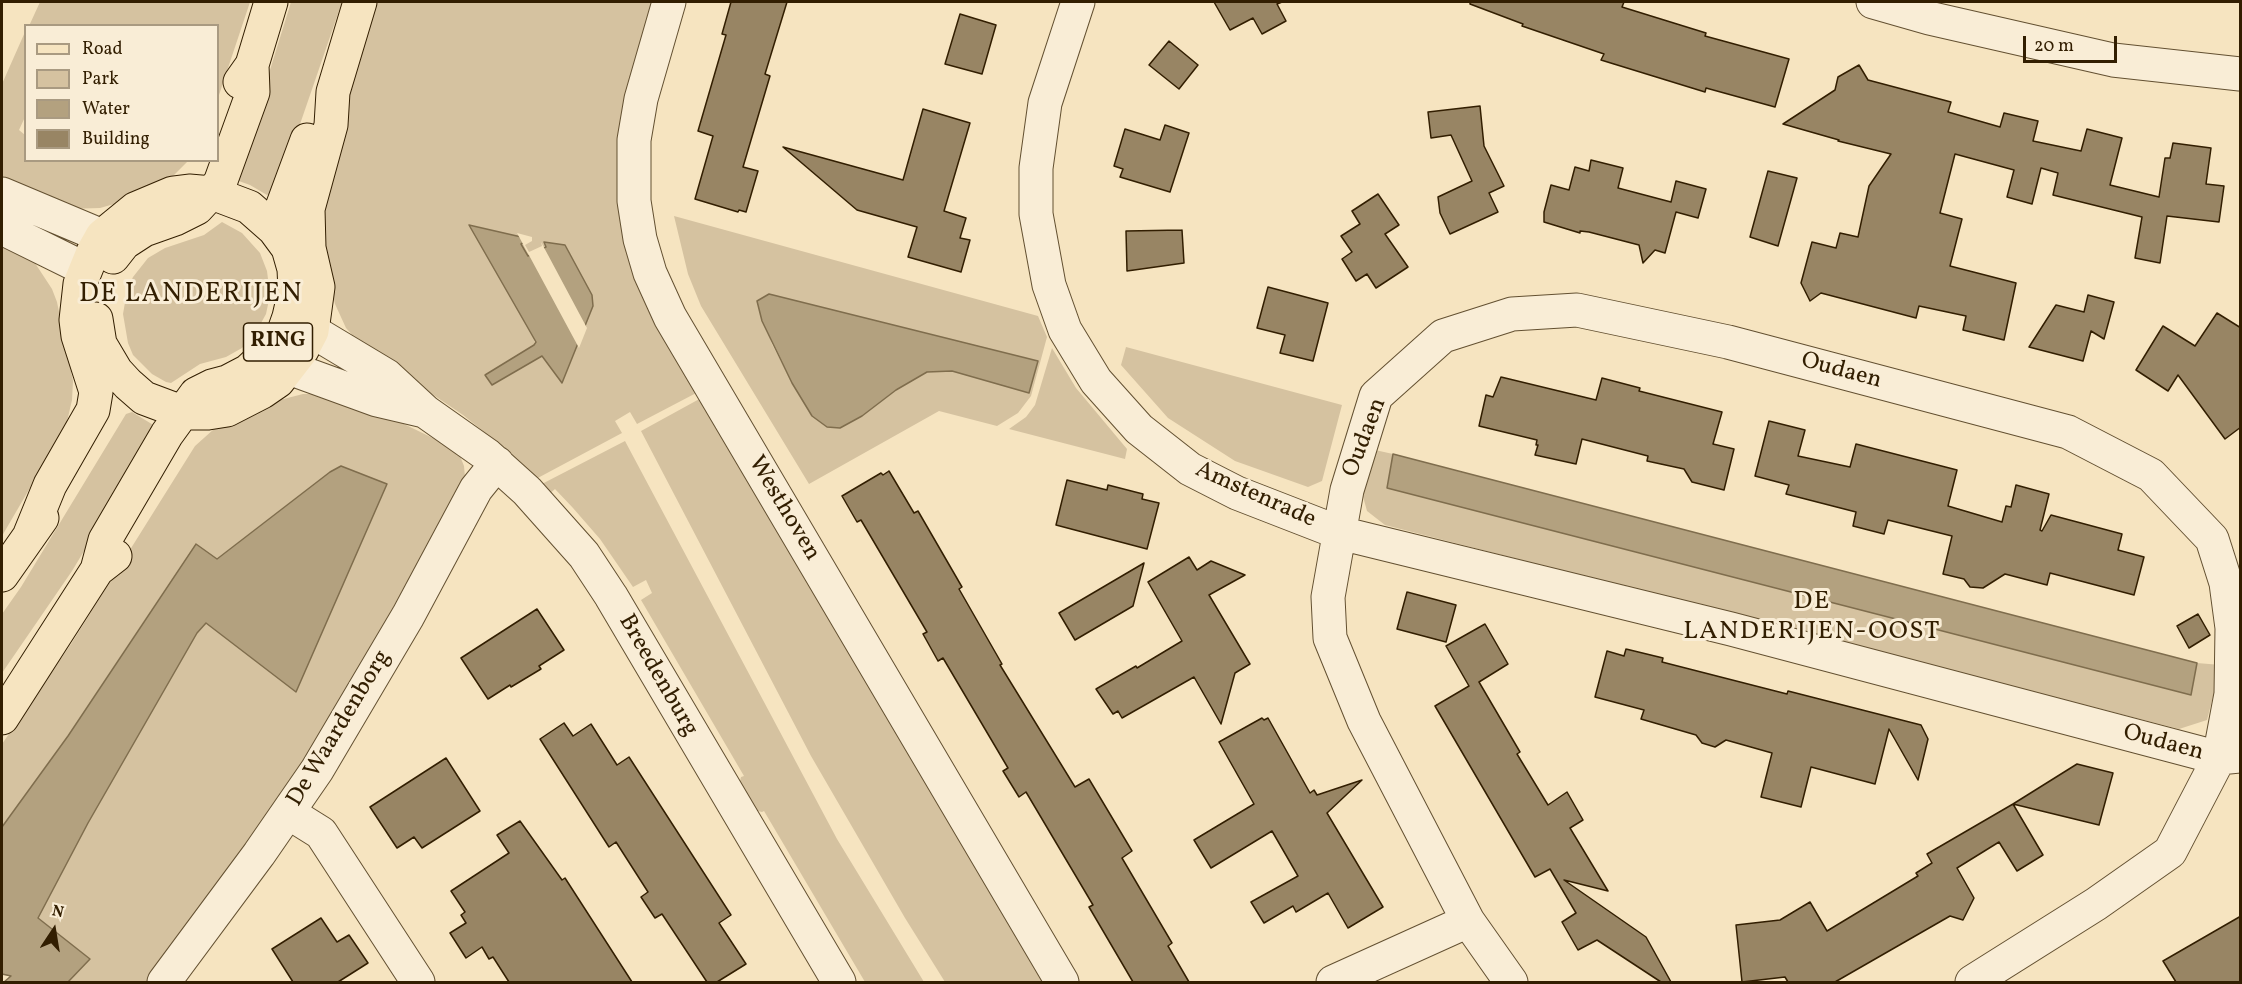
<!DOCTYPE html>
<html>
<head>
<meta charset="utf-8">
<style>
  body { margin:0 }
  #map { position:relative; width:2242px; height:984px; overflow:hidden; background:#f6e4c0; font-family:Vollkorn,serif }
  canvas { display:block }
  .frame { position:absolute; inset:0; border:3px solid #321e01; pointer-events:none }
  .legend { position:absolute; left:24px; top:24px; width:195px; height:138px; box-sizing:border-box; background:#f9edd6; border:2px solid #a99a81; margin:0; padding:8px 10px; list-style:none; font-size:18px; color:#321e01 }
  .legend li { display:flex; align-items:center; gap:12px; height:30px }
  .legend b { width:30px; border:2px solid #a99a81 }
  .north { position:absolute; left:24px; top:900px; width:60px; height:60px; -webkit-text-stroke:4px #f9edd6; paint-order:stroke; rotate:12deg; font-size:16px; font-weight:700; line-height:24px; text-align:center; color:#321e01 }
  .north::after { content:''; display:block; margin:auto; width:21px; height:27px; background:#321e01; clip-path:polygon(50% 0,100% 100%,50% 72%,0 100%) }
  .scale { position:absolute; left:2023px; top:36px; width:94px; height:27px; box-sizing:border-box; border:3px solid #321e01; border-top:0; padding-left:8px; font-size:18px; line-height:21px; white-space:nowrap; color:#321e01; -webkit-text-stroke:4px #f9edd6; paint-order:stroke }
</style>
</head>
<body>
<div id="map">
<canvas width="2242" height="984"></canvas>
<div class="frame"></div>
<ul class="legend">
<li><b style="height:8px;background:#f6e4c0"></b>Road</li>
<li><b style="height:16px;background:#d5c2a0"></b>Park</li>
<li><b style="height:16px;background:#b3a17f"></b>Water</li>
<li><b style="height:16px;background:#988564"></b>Building</li>
</ul>
<div class="north">N</div>
<div class="scale">20 m</div>
</div>
<script>
const ctx = document.querySelector('canvas').getContext('2d');
ctx.lineJoin = 'round';
function paint(path, color) {
  ctx.fillStyle = color;
  ctx.fill(path, 'evenodd');
}
function poly(rows) {
  const path = new Path2D();
  for (const r of rows) {
    path.moveTo(r[0], r[1]);
    for (let i = 2; i < r.length; i += 2) path.lineTo(r[i], r[i + 1]);
  }
  return path;
}
function strokePath(path, color, width, dash) {
  ctx.strokeStyle = color;
  ctx.lineWidth = width;
  ctx.lineCap = dash ? 'butt' : 'round';
  ctx.setLineDash(dash || []);
  ctx.stroke(path);
}
function write(font, color, halo, rows, align = 'center') {
  ctx.font = font + ' Vollkorn,serif';
  ctx.lineWidth = 6;
  ctx.setLineDash([]);
  ctx.textBaseline = 'middle';
  ctx.strokeStyle = halo;
  ctx.fillStyle = color;
  for (const [text, x, y, turn = 0] of rows) {
    ctx.save();
    ctx.translate(x, y);
    ctx.rotate((+turn || 0) * Math.PI / 180);
    ctx.textAlign = isNaN(turn) ? turn : align;
    if (halo) ctx.strokeText(text, 0, 0);
    ctx.fillText(text, 0, 0);
    ctx.restore();
  }
}
paint(poly([
  [40,2,250,2,218,98,218,26,29,26],
  [291,2,342,2,298,130,271,193,267,195,250,185,236,180],
  [376,2,654,2,620,158,700,391,637,424,630,412,615,421,622,433,534,480,509,452,463,415,404,375,371,356,346,328,335,304,332,290,325,244,323,212,348,98],
  [470,225,529,239,521,244,528,256,546,247,545,243,562,246,561,382,545,357,539,357,534,345,535,340],
  [25,32,25,117,19,130,25,135,26,160,188,161,174,175,157,185,121,202,100,208,67,209,2,185,2,84],
  [674,216,1038,316,1047,337,1031,396,1018,413,997,426,939,411,809,484,701,306,688,274],
  [769,294,1038,361,1029,393,952,371,927,372,896,390,862,416,840,428,812,416,792,383,772,344,757,301],
  [222,222,242,233,260,253,267,271,270,295,266,314,255,334,242,348,226,357,200,364,171,383,166,382,152,374,133,355,128,343,123,314,127,291,133,277,148,258,165,248,204,235],
  [2,239,33,260,52,289,57,302,73,381,72,400,66,426,2,536],
  [1126,347,1342,405,1322,481,1308,487,1235,461,1168,418,1121,365],
  [1052,348,1076,388,1127,449,1125,459,1009,429,1026,417,1035,405],
  [303,394,313,394,373,409,439,441,460,456,464,466,465,477,360,667,288,787,151,977,146,982,68,982,90,959,38,918,88,823,197,633,206,623,296,691,330,472,216,559,195,544,68,736,2,827,2,744,71,644,195,446,214,429,272,402],
  [703,397,1047,982,945,982,905,918,811,756,641,431],
  [132,412,155,426,155,433,72,571,2,673,2,614,21,587,126,414],
  [625,441,837,839,924,982,865,982,764,811,762,812,749,809,738,789,741,777,744,776,641,600,652,593,646,580,633,587,600,539,573,508,555,489,547,496,538,486],
  [1375,450,1393,454,1387,488,2191,695,2197,663,2221,665,2207,720,2179,729,1385,525,1367,511,1362,493]
]), '#d5c2a0');
const water = poly([
  [469,225,530,239,521,244,528,256,546,247,544,242,565,245,592,295,593,306,562,383,542,356,492,385,485,375,534,345,536,342,469,225],
  [769,294,1038,361,1029,393,952,371,927,372,896,390,862,416,840,428,827,427,812,416,792,383,762,321,757,301,769,294],
  [1393,454,2197,663,2191,695,1387,488,1393,454],
  [341,466,387,484,296,692,206,623,197,633,88,823,38,918,90,959,68,982,4,982,11,976,2,974,2,827,68,736,196,544,217,559,330,472,341,466]
]);
paint(water, '#b3a17f');
strokePath(water, '#7f6d4d', 1.5);
paint(poly([
  [517,233,532,237,532,241,525,245,529,252,542,246,541,242,548,255,587,328,579,348]
]), '#f6e4c0');
const building = poly([
  [731,2,787,2,765,74,770,76,743,167,758,171,746,212,739,210,738,212,695,199,713,136,698,131,726,35,722,34,731,2],
  [1214,2,1282,2,1277,4,1286,21,1262,34,1253,18,1230,30,1214,2],
  [1470,2,1624,2,1622,7,1706,33,1705,36,1789,59,1775,107,1706,88,1705,92,1601,60,1604,54,1522,26,1523,24,1470,4,1470,2],
  [960,14,996,25,982,74,945,64,960,14],
  [1169,41,1198,65,1179,89,1149,65,1169,41],
  [1859,65,1868,80,1951,102,1948,112,2000,127,2004,113,2038,121,2033,141,2081,151,2087,129,2122,138,2110,185,2159,197,2165,158,2170,158,2173,143,2211,148,2206,184,2224,186,2219,222,2167,216,2160,263,2135,258,2142,217,2053,195,2058,173,2041,168,2032,204,2007,197,2014,170,1955,154,1940,213,1962,219,1950,266,2016,283,2004,340,1963,330,1966,316,1919,306,1916,318,1821,293,1810,301,1801,283,1812,242,1836,248,1840,233,1858,237,1869,186,1891,154,1838,141,1839,140,1783,124,1835,90,1838,77,1859,65],
  [1480,106,1484,146,1504,186,1489,193,1498,212,1450,234,1440,213,1438,197,1472,181,1451,135,1431,138,1428,112,1480,106],
  [923,109,970,123,944,211,966,218,960,238,970,240,961,272,908,257,917,227,857,210,783,147,903,180,923,109],
  [1165,125,1189,133,1170,192,1120,177,1123,169,1114,166,1125,129,1160,140,1165,125],
  [1591,160,1623,168,1618,188,1671,202,1676,181,1706,189,1698,218,1676,212,1665,253,1655,250,1643,263,1639,245,1589,232,1580,231,1580,233,1544,222,1544,212,1551,185,1569,190,1575,167,1589,171,1591,160],
  [1768,171,1797,178,1778,246,1750,237,1768,171],
  [1378,194,1399,225,1385,234,1408,267,1376,288,1367,274,1356,281,1342,259,1352,252,1341,236,1360,224,1352,211,1378,194],
  [1182,230,1184,263,1127,271,1126,231,1182,230],
  [1268,287,1328,303,1313,361,1280,353,1285,335,1257,328,1268,287],
  [2088,295,2114,302,2104,339,2091,331,2083,361,2029,347,2056,305,2084,312,2088,295],
  [2217,313,2241,328,2241,427,2225,439,2178,375,2168,391,2136,370,2163,326,2195,346,2217,313],
  [1501,377,1596,400,1602,378,1640,388,1639,391,1722,412,1713,444,1734,449,1724,490,1692,482,1684,469,1647,461,1648,456,1582,439,1576,464,1535,455,1538,445,1536,445,1537,440,1479,426,1486,395,1493,397,1501,377],
  [1769,421,1805,430,1798,456,1850,467,1856,444,1957,470,1948,506,2002,522,2006,506,2011,507,2016,485,2049,494,2040,530,2042,531,2051,515,2122,534,2118,550,2144,557,2134,595,2050,573,2047,585,2005,574,1983,588,1970,587,1964,579,1943,574,1952,536,1888,520,1884,534,1853,526,1856,512,1786,494,1789,485,1755,476,1769,421],
  [889,471,914,513,918,511,962,587,959,589,1002,664,1000,665,1075,787,1089,779,1132,851,1122,858,1172,943,1168,946,1189,982,1133,982,1089,907,1093,905,1026,792,1019,797,1003,771,1008,768,943,658,938,661,923,634,927,632,861,520,857,522,842,496,881,473,883,475,889,471],
  [1067,480,1107,490,1108,485,1143,494,1142,499,1159,503,1147,549,1056,525,1067,480],
  [1189,557,1197,570,1211,561,1245,575,1209,595,1250,664,1235,673,1221,724,1194,677,1122,718,1118,711,1113,714,1096,689,1136,666,1137,668,1182,641,1148,582,1189,557],
  [1144,563,1133,606,1075,640,1059,613,1144,563],
  [1407,592,1456,605,1446,642,1397,629,1407,592],
  [537,609,564,650,539,666,541,669,511,687,510,685,488,699,461,658,537,609],
  [2198,614,2210,635,2189,648,2177,626,2198,614],
  [1485,624,1508,664,1479,682,1520,752,1517,754,1548,805,1567,792,1583,820,1570,828,1608,891,1564,880,1646,937,1671,982,1661,982,1597,940,1578,950,1562,922,1576,913,1550,869,1535,877,1435,706,1469,686,1446,646,1485,624],
  [1626,649,1663,658,1662,662,1787,694,1788,691,1921,725,1928,739,1918,780,1889,729,1875,784,1811,767,1801,807,1761,797,1772,753,1726,740,1715,747,1702,743,1696,735,1641,719,1644,710,1595,697,1607,651,1624,656,1626,649],
  [1262,718,1264,720,1268,718,1310,793,1314,790,1317,795,1362,780,1327,813,1383,907,1348,928,1328,893,1296,912,1293,906,1264,923,1251,902,1298,876,1272,831,1211,868,1194,840,1254,804,1219,742,1262,718],
  [564,723,573,736,591,724,617,765,629,757,731,915,719,923,746,964,717,982,707,982,662,914,655,918,641,897,648,892,616,842,609,847,540,739,564,723],
  [446,758,480,811,422,848,414,837,397,848,370,807,446,758],
  [2077,764,2113,773,2099,825,2013,804,2077,764],
  [2013,804,2043,855,2017,871,1999,842,1957,868,1974,898,1963,920,1950,916,1835,982,1788,982,1785,977,1742,982,1736,925,1780,920,1810,902,1827,931,1918,876,1916,873,1932,863,1927,854,2013,804],
  [520,821,562,880,565,878,632,982,509,982,493,957,489,959,482,947,466,958,450,933,466,923,461,915,465,912,451,891,509,853,497,835,520,821],
  [2241,916,2241,982,2176,982,2163,961,2241,916],
  [321,918,337,942,349,935,368,963,338,982,293,982,272,949,321,918]
]);
paint(building, '#988564');
strokePath(building, '#321e01', 1.5);
const minor = poly([
  [669,2,641,99,634,140,634,201,640,239,650,273,670,317,1062,982],
  [1078,2,1045,103,1036,168,1036,214,1049,285,1065,330,1096,381,1139,429,1190,469,1237,493,1340,533,1731,629,2219,758,2239,756],
  [1873,2,1929,18,2113,60,2240,74],
  [2,194,102,236],
  [2,228,85,269],
  [312,331,387,376,426,412,487,455,527,491,584,555,611,596,839,982],
  [289,368,377,400,424,411],
  [289,813,321,833,418,982],
  [164,982,259,854,317,770,408,616,476,489,497,463],
  [1333,982,1468,921],
  [1511,982,1468,921,1364,721,1330,638,1328,597,1347,490,1376,396,1443,336,1512,314,1577,310,1728,342,2068,432,2151,475,2212,539,2226,583,2232,628,2231,694,2219,758,2170,852,2096,904,1972,982]
]);
const major = poly([
  [240,82,252,65,271,2],
  [274,229,307,140],
  [113,257,124,243,144,230,175,219,197,208,220,183,253,92,252,65],
  [96,319,100,344,116,371,128,384,144,398,184,413,208,413,227,410,262,392,278,381,302,350,312,331,318,287,309,248,308,209,331,125,333,92,360,2],
  [30,534,50,485,93,410,96,392,78,336,76,320,80,284,93,252,102,236,135,209,173,193,189,191,212,193,249,207,274,229,288,248,294,269,295,291,289,317,283,334,276,345,248,371,227,382,212,386,196,394,167,434,105,540,97,570],
  [2,575,42,518],
  [2,718,97,570,115,556]
]);
strokePath(minor, '#635031', 35);
strokePath(major, '#321e01', 35);
strokePath(minor, '#f9edd6', 33);
strokePath(major, '#f6e4c0', 33);
for (const [x, y, w] of [
  [278,342,69]
]) {
  const box = new Path2D();
  box.roundRect(x - w / 2, y - 19, w, 38, 4.5);
  ctx.fillStyle = '#f9edd6';
  ctx.fill(box);
  strokePath(box, '#321e01', 1.5);
}
write('bold 22px', '#321e01', null, [
  ["RING",278,342]
]);
write('24px', '#321e01', '#f9edd6', [
  ["Oudaen",1841,372,15],
  ["Oudaen",1366,438,-69],
  ["Amstenrade",1255,496,24],
  ["Westhoven",783,509,59],
  ["Breedenburg",657,676,60],
  ["De Waardenborg",340,729,-59],
  ["Oudaen",2163,744,15]
]);
ctx.letterSpacing = '1.5px';
write('26px', '#321e01', '#f9edd6', [
  ["DE",1812,603],
  ["LANDERIJEN-OOST",1812,633]
]);
ctx.letterSpacing = '0px';
ctx.letterSpacing = '1.5px';
write('27px', '#321e01', '#f9edd6', [
  ["DE LANDERIJEN",191,296]
]);
ctx.letterSpacing = '0px';
</script>
</body>
</html>
